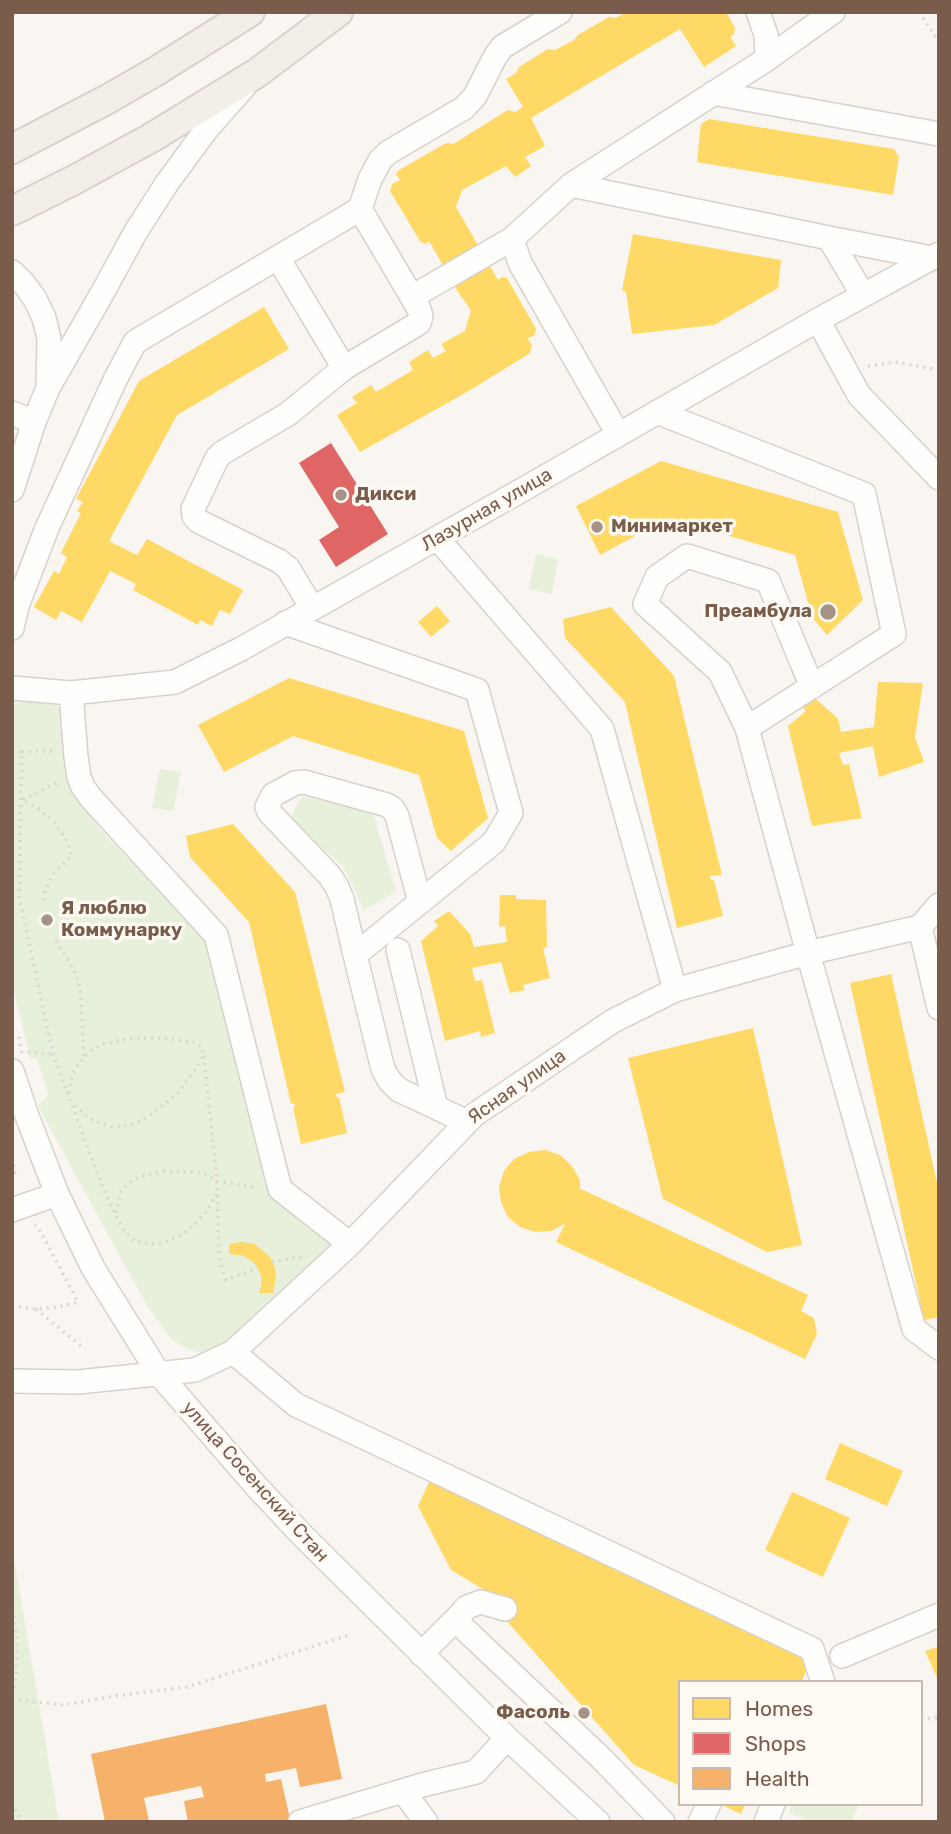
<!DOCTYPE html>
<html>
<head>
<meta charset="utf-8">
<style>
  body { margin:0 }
  #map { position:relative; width:951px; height:1834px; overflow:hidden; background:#f9f5f0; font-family:Rubik,sans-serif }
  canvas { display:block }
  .frame { position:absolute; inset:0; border:14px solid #7a5c4d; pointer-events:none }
  .legend { position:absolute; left:678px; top:1680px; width:245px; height:126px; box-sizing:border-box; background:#fffaf3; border:2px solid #cabbb1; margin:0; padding:9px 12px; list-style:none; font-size:21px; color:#7a5c4d }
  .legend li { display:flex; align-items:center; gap:14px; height:35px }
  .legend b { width:35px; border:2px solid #cabbb1 }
</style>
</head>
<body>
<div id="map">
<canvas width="951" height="1834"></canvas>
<div class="frame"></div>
<ul class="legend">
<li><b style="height:19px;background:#ffd966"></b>Homes</li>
<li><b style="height:19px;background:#e06666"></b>Shops</li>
<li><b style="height:19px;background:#f6b26b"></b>Health</li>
</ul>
</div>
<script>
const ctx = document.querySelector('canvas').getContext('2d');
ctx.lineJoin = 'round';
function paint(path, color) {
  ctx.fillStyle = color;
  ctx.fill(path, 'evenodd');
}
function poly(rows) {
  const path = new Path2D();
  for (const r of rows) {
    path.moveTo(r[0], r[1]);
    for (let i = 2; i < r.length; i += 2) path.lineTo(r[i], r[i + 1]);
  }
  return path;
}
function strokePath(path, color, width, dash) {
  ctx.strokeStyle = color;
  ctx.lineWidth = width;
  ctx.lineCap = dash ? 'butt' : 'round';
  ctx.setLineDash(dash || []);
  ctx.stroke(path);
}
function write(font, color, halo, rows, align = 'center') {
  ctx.font = font + ' Rubik,sans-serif';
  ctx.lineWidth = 7;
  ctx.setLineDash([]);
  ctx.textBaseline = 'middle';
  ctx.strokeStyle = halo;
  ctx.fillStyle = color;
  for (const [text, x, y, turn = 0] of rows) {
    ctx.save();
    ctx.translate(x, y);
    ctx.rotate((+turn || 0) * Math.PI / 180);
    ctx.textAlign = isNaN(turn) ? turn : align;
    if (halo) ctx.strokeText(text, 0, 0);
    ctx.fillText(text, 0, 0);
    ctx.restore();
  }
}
paint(poly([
  [536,554,558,559,552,594,529,589],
  [43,700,56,705,65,713,67,778,98,827,214,949,265,1183,281,1205,320,1234,337,1251,222,1351,205,1354,188,1349,173,1341,146,1304,38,1106,48,1095,37,1059,30,1057,12,985,12,704],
  [160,769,181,772,173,811,152,808],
  [302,796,373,813,396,892,364,910,343,866,289,820],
  [12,1547,59,1822,12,1822],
  [793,1804,859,1804,851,1822,809,1822,789,1813]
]), '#e7f0db');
paint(poly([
  [626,12,726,12,735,28,734,34,730,37,736,46,704,67,680,29,531,118,545,146,525,157,531,166,515,177,506,166,462,190,456,207,498,280,502,277,507,278,536,329,534,336,527,338,532,345,530,353,472,389,360,452,337,415,357,403,352,397,371,385,376,392,413,370,409,362,428,350,433,358,446,351,441,344,465,331,471,310,458,292,429,241,425,244,420,241,390,191,392,184,400,180,396,174,399,170,446,143,453,144,508,110,515,112,523,107,506,79,516,73,519,67,548,49,555,50,574,40,578,35,609,17,616,18],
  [709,119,894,149,899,157,893,195,697,162,701,124],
  [633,234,781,260,778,288,714,325,632,334,626,292,622,290],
  [264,307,289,349,177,415,109,541,137,555,147,539,243,590,230,614,220,610,212,626,200,620,198,625,133,590,136,584,110,571,82,622,61,611,56,620,34,607,54,571,59,574,67,557,61,553,81,513,77,511,83,502,76,499,139,381],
  [661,461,838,512,863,600,827,635,812,617,795,555,668,518,600,555,576,506],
  [437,606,450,621,431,637,418,622],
  [611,607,674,676,722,875,710,876,711,880,714,880,723,916,677,928,625,702,565,638,563,619],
  [289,678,464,731,488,818,451,851,437,838,419,775,293,736,224,772,198,725],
  [878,682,923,683,915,737,924,762,879,777,873,746,839,753,843,765,849,764,862,818,812,826,788,726,806,711,801,706,814,697,838,719,841,732,874,727],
  [233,824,295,892,345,1092,336,1094,337,1098,339,1097,347,1133,301,1144,293,1107,295,1107,294,1103,291,1104,249,922,190,857,186,836],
  [500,895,516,895,516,899,546,900,547,947,543,948,550,978,523,985,525,990,510,993,501,962,472,968,475,981,482,980,495,1033,481,1037,480,1031,445,1041,421,941,438,926,434,921,449,911,470,934,474,947,507,942,505,926,499,927],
  [891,974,939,1192,939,1317,924,1320,850,983],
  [753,1028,802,1245,767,1252,663,1199,628,1058],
  [545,1150,560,1155,572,1166,580,1180,580,1190,581,1189,808,1295,801,1311,814,1318,817,1334,805,1359,556,1242,565,1224,551,1231,535,1232,520,1227,508,1217,501,1202,499,1187,504,1171,514,1159,529,1152],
  [241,1242,255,1244,270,1257,275,1268,276,1276,273,1293,259,1293,261,1287,261,1276,258,1268,253,1262,244,1256,229,1254,229,1244],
  [840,1443,903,1471,887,1506,825,1479],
  [430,1480,813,1656,801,1682,680,1682,680,1786,634,1765,505,1619,506,1603,451,1570,418,1506],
  [792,1492,850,1518,823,1577,765,1550],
  [939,1646,939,1682,925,1651],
  [720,1804,745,1804,741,1814]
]), '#ffd966');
paint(poly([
  [331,443,388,534,336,567,319,540,339,527,299,463]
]), '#e06666');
paint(poly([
  [326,1704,342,1779,300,1787,296,1768,265,1774,266,1782,281,1779,290,1819,279,1822,188,1822,184,1801,204,1797,201,1786,144,1798,149,1821,105,1822,91,1754]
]), '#f6b26b');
const minor = poly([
  [767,59,833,12],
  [713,93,939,134],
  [571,185,829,238,863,295],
  [829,238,932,258],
  [512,239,520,263,618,434],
  [278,258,344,368],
  [12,272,25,285,35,299,44,318,49,338,48,385],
  [412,297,512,239,571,185,767,59,766,35,758,12],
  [818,320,859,395,939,478],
  [657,412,864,494,894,634,747,728,808,953,914,1329,939,1348],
  [12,413,34,422],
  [12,490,34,422,48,388,104,290,135,233,167,183,206,130,244,87],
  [437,538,602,729,675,990],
  [312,608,288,568,279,561,198,521,194,516,193,509,217,458,222,453,288,414,344,368,419,323,421,316,419,309,360,209],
  [285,623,477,690,511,813,494,842,355,955,383,1069,389,1080,399,1090,467,1122],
  [12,628,17,606,47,528,115,380,135,342,360,209,370,179,381,159,389,152,464,108,475,96,495,57,502,47,560,12],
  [12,688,71,693,175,682,241,649,522,490,818,320,939,254],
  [71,693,76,757,79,777,83,787,90,797,216,935,280,1189,350,1244],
  [747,728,720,672,645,604,657,577,687,556,768,581,812,687],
  [920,927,939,1008],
  [398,950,436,1107],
  [355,955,342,899,337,887,330,876,269,812,267,807,273,795,295,783,304,782,387,805,393,809,397,816,420,902],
  [12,1071,27,1116,57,1194,93,1268,159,1374,256,1486,303,1536,507,1738,598,1822],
  [12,1210,57,1194],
  [233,1352,296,1405,812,1649,823,1682],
  [12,1381,78,1382,195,1370,233,1352,350,1244,474,1115,613,1021,675,990,808,953,920,927,939,905],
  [455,1620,467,1607,481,1602,505,1609],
  [421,1654,455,1620,601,1758,663,1822],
  [842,1656,939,1615],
  [403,1791,426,1822],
  [300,1822,422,1785,476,1772,507,1738],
  [700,1822,709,1804],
  [766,1822,773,1804]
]);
const major = poly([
  [12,149,108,99,158,70,250,12],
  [12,211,74,180,151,138,257,73,338,12]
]);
strokePath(minor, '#d7d1cb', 26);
strokePath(major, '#dad1cc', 32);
strokePath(poly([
  [919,12,939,42],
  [868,366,895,362,939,370],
  [12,752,22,752,19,896,53,1054,102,1186,116,1216,123,1229,134,1241,149,1244,163,1243,183,1234,196,1223,207,1211,216,1194],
  [22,752,55,751],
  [12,897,19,896],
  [43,900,46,888,53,874,72,855,66,839,53,821,40,810,22,800,59,782],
  [56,941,73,968,79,983,81,997,84,1057],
  [19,1037,22,1052,53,1054],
  [204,1056,217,1181,219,1253,222,1269,226,1280,258,1268],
  [69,1093,72,1075,77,1066,89,1052,102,1044,133,1038,165,1038,197,1043,203,1049,202,1057,197,1067,178,1093,155,1112,135,1124,114,1127,101,1124,89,1118,72,1103],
  [12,1158,15,1172,12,1174],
  [116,1213,121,1192,128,1183,143,1176,163,1171,193,1172,205,1174,217,1181,258,1188],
  [272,1262,305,1256],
  [12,1306,36,1309,59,1307,78,1302,38,1227,35,1225],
  [36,1309,85,1349],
  [12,1609,16,1630,17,1655,15,1684,12,1695],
  [12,1699,63,1705,114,1696,187,1687,349,1635],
  [921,1720,939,1717],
  [939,1740,939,1750],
  [12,1803,22,1822]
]), '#dcd5d0', 3.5, [2, 5]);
strokePath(minor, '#fefefd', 23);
strokePath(major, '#f3eee8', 28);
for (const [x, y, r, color] of [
  [341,495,7,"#a69286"],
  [597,527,7,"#a69286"],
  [828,612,9,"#a69286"],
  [47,920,7,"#a69286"],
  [584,1713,7,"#a69286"]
]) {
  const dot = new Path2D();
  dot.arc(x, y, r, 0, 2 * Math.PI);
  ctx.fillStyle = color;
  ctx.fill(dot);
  strokePath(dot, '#fffaf3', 2.5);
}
write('bold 19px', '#7a5c4d', '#fffaf3', [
  ["Дикси",355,495],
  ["Минимаркет",611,527],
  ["Преамбула",812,612,"right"],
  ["Я люблю",61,909],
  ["Коммунарку",61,931],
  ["Фасоль",570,1713,"right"]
], 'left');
write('19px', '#7a5c4d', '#fffaf3', [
  ["Лазурная улица",487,510,-30],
  ["Ясная улица",517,1087,-35],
  ["улица Сосенский Стан",255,1482,48]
]);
</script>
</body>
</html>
